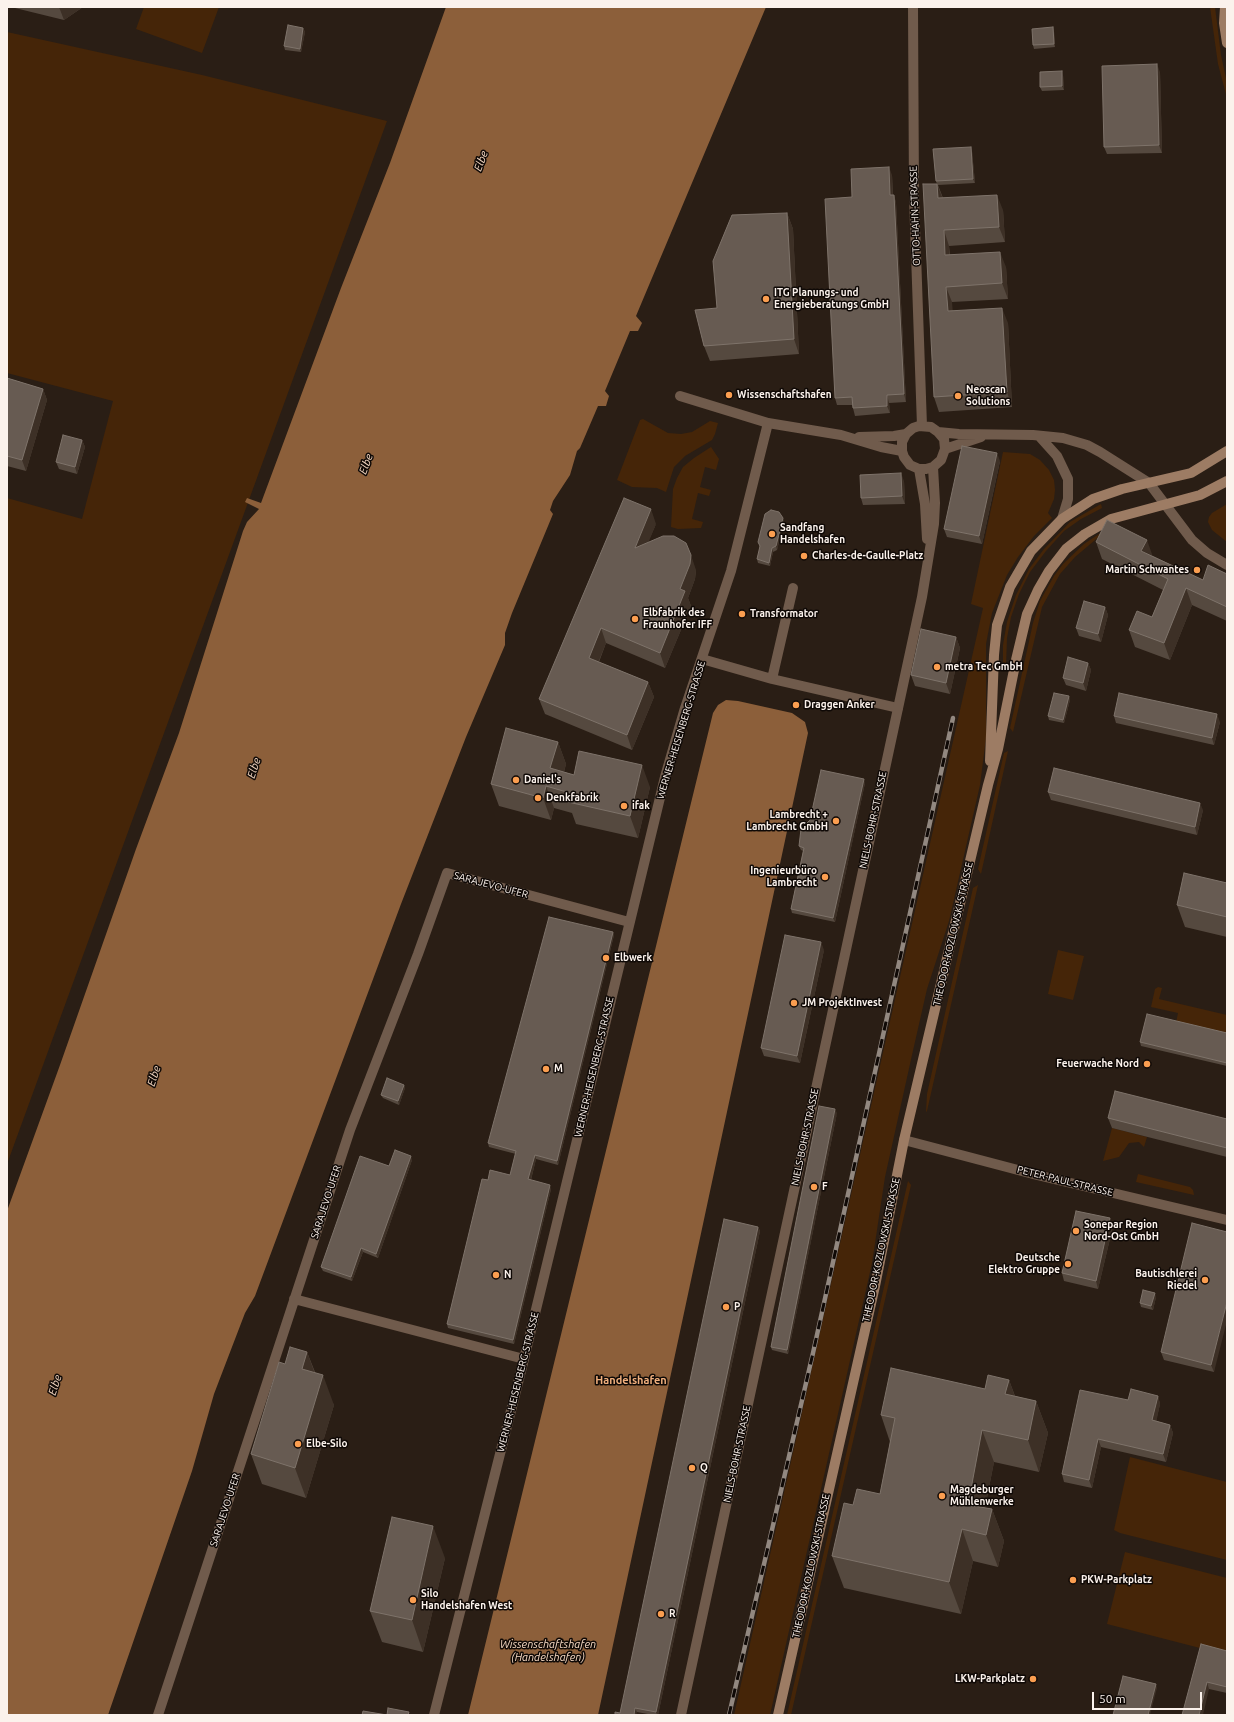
<!DOCTYPE html>
<html>
<head>
<meta charset="utf-8">
<style>
  body { margin:0 }
  #map { position:relative; width:1234px; height:1722px; overflow:hidden; background:#2a1e15; font-family:Ubuntu,sans-serif }
  canvas { display:block }
  .frame { position:absolute; inset:0; border:8px solid #fbf2ec; pointer-events:none }
  .scale { position:absolute; left:1092px; top:1692px; width:110px; height:18px; box-sizing:border-box; border:2px solid #fbf2ec; border-top:0; padding-left:5px; font-size:12px; line-height:14px; white-space:nowrap; color:#fbf2ec; -webkit-text-stroke:3px #0f0906; paint-order:stroke }
</style>
</head>
<body>
<div id="map">
<canvas width="1234" height="1722"></canvas>
<div class="frame"></div>
<div class="scale">50 m</div>
</div>
<script>
const ctx = document.querySelector('canvas').getContext('2d');
ctx.lineJoin = 'round';
function paint(path, color) {
  ctx.fillStyle = color;
  ctx.fill(path, 'evenodd');
}
function poly(rows) {
  const path = new Path2D();
  for (const r of rows) {
    path.moveTo(r[0], r[1]);
    for (let i = 2; i < r.length; i += 2) path.lineTo(r[i], r[i + 1]);
  }
  return path;
}
function strokePath(path, color, width, dash) {
  ctx.strokeStyle = color;
  ctx.lineWidth = width;
  ctx.lineCap = dash ? 'butt' : 'round';
  ctx.setLineDash(dash || []);
  ctx.stroke(path);
}
function write(font, color, halo, rows, align = 'center') {
  ctx.font = font + ' Ubuntu,sans-serif';
  ctx.lineWidth = 3;
  ctx.setLineDash([]);
  ctx.textBaseline = 'middle';
  ctx.strokeStyle = halo;
  ctx.fillStyle = color;
  for (const [text, x, y, turn = 0] of rows) {
    ctx.save();
    ctx.translate(x, y);
    ctx.rotate((+turn || 0) * Math.PI / 180);
    ctx.textAlign = isNaN(turn) ? turn : align;
    if (halo) ctx.strokeText(text, 0, 0);
    ctx.fillText(text, 0, 0);
    ctx.restore();
  }
}
paint(poly([
  [144,7,219,7,202,53,136,29],
  [1210,7,1215,7,1221,55,1227,83,1227,98,1218,64],
  [7,32,202,75,387,121,7,1164,7,498,82,519,113,401,7,373],
  [643,419,668,433,681,434,692,432,710,421,718,423,715,434,712,440,685,456,674,467,666,492,657,488,632,487,617,480,640,420],
  [711,447,719,459,716,470,705,467,700,487,711,490,709,496,698,493,692,519,703,522,701,528,678,529,671,527,673,489,677,478,683,467,694,458],
  [1003,452,1030,454,1040,460,1049,470,1054,480,1055,490,1054,499,1048,513,1052,518,1034,536,1018,557,1007,575,992,613,986,644,986,738,980,785,949,921,927,989,912,1055,885,1177,872,1263,770,1715,734,1715,983,608,971,604],
  [1101,504,1102,508,1081,519,1064,531,1046,551,1030,572,1019,594,1011,617,1007,638,1006,666,1003,667,1003,645,1007,622,1016,595,1029,569,1044,549,1070,522],
  [1227,504,1227,542,1212,530,1208,522,1209,517,1212,513],
  [1102,532,1101,535,1075,557,1060,574,1042,607,1013,732,1010,728,1033,623,1040,601,1054,576,1063,564,1084,544],
  [1008,751,981,874,978,869,1004,753],
  [978,885,927,1111,926,1112,927,1094,973,888],
  [1058,950,1084,956,1073,1000,1048,994],
  [1158,987,1162,988,1159,999,1227,1015,1227,1036,1176,1023,1178,1013,1151,1007,1155,989],
  [1112,1128,1147,1137,1144,1147,1139,1142,1129,1143,1119,1157,1103,1161],
  [1138,1174,1190,1187,1193,1190,1194,1195,1136,1182],
  [908,1181,911,1185,791,1715,787,1715],
  [1130,1457,1227,1482,1227,1560,1120,1533,1114,1530],
  [1125,1552,1227,1578,1227,1655,1107,1624]
]), '#452508');
paint(poly([
  [446,7,766,7,636,316,642,323,638,331,630,331,605,391,609,396,606,406,598,406,580,448,577,451,570,475,553,501,550,510,553,514,512,613,505,633,505,645,466,737,401,904,255,1296,245,1313,214,1394,192,1471,108,1715,7,1715,7,1211,60,1065,136,849,179,733,243,531,247,522,259,509,245,502,247,498,261,503,341,288,390,163],
  [726,700,738,701,792,713,805,722,808,733,598,1715,468,1715,713,713,718,705]
]), '#8c5f3a');
strokePath(poly([
  [702,659,772,679,898,708],
  [772,679,793,588]
]), '#705b4c', 10);
strokePath(poly([
  [913,7,914,197,922,426],
  [680,396,768,423,841,435,881,447,902,451],
  [938,432,959,434,1033,435,1063,438,1087,445,1100,452,1149,483],
  [1039,436,1057,456,1068,479,1068,499,1062,519],
  [859,437,894,436,906,434,913,428,919,426,931,427,938,432,944,439,945,449,941,460,933,467,926,469,919,469,910,465,904,457,902,451,902,442,906,434],
  [945,449,981,437],
  [919,469,925,504,927,539],
  [904,1140,1037,1175,1227,1220],
  [294,1299,524,1359],
  [158,1715,350,1130,418,954,447,873,629,922],
  [434,1715,524,1359,665,777,685,708,731,571,768,423],
  [681,1715,922,597,934,524,935,503,933,467]
]), '#705b4c', 10);
strokePath(poly([
  [1149,483,1192,540,1207,553,1227,565]
]), '#705b4c', 10);
strokePath(poly([
  [1225,7,1224,23,1227,43],
  [990,761,994,655,997,625,1010,587,1031,551,1062,519,1093,499,1122,489,1191,473,1227,451],
  [778,1715,875,1286,904,1140,988,785,998,749,1016,660,1027,614,1038,590,1049,571,1066,549,1085,534,1111,519,1200,495,1227,481]
]), '#9d7c64', 10);
const rail = poly([
  [729,1715,813,1353,953,718]
]);
strokePath(rail, '#928880', 4.5);
strokePath(rail, '#0f0906', 3, [9]);
paint(poly([
  [15,7,83,7,64,20,15,8],
  [1053,27,1054,31,1055,47,1034,49,1033,45],
  [303,28,305,32,301,52,285,50,284,46],
  [1160,72,1162,153,1107,154,1104,147],
  [1063,75,1064,90,1042,91,1040,87],
  [971,147,972,151,975,183,938,185,943,198,1003,210,1005,242,949,246,950,255,1006,267,1008,299,952,302,952,311,1008,323,1012,407,939,412,934,397,937,184,936,181],
  [892,175,893,195,894,195,896,203,906,402,889,403,890,413,855,416,853,408,852,405,837,405,835,398],
  [787,213,793,229,799,354,710,361,704,346,717,308],
  [7,378,43,389,47,400,26,471,7,466],
  [82,440,85,447,77,474,59,469,56,462],
  [1000,461,982,544,947,537,944,529],
  [904,481,905,504,863,505,861,498],
  [784,521,777,550,773,552,770,566,758,563,757,559,760,547,758,542],
  [656,524,648,542,696,570,695,579,688,598,691,606,665,668,606,643,599,662,648,682,654,697,632,750,545,714,539,699],
  [1096,542,1153,556,1203,580,1227,574,1227,621,1192,605,1170,660,1135,647,1129,630,1152,617,1163,590,1102,559],
  [1105,607,1108,615,1101,642,1079,636,1076,628],
  [956,637,960,648,950,694,915,686,911,675],
  [1088,663,1091,670,1086,691,1066,685,1063,678],
  [1069,696,1070,700,1064,723,1049,720,1048,716],
  [1114,716,1220,722,1214,745,1116,723],
  [558,742,566,764,564,772,574,775,650,787,638,838,576,824,572,813,554,808,551,820,499,806,491,784],
  [865,783,835,922,792,913,791,909,803,851,801,850,799,846],
  [1048,792,1203,810,1197,835,1051,800],
  [1227,883,1227,937,1185,927,1177,905],
  [613,932,614,935,558,1165,536,1159,531,1180,551,1189,514,1344,448,1328,447,1324,488,1180,510,1175,516,1154,489,1147,488,1143],
  [824,950,800,1063,764,1056,761,1048],
  [1227,1033,1227,1066,1141,1046,1140,1042],
  [404,1085,405,1088,399,1105,383,1098,381,1095],
  [837,1113,788,1354,772,1350,771,1347],
  [1108,1118,1227,1119,1227,1157,1112,1128],
  [412,1160,378,1258,363,1252,352,1281,323,1271,321,1267,389,1166],
  [1113,1226,1098,1289,1064,1281,1062,1273],
  [758,1227,760,1231,658,1715,653,1715,637,1712,620,1713],
  [1227,1232,1214,1372,1164,1360,1161,1352],
  [1156,1297,1153,1310,1141,1307,1140,1303],
  [307,1352,315,1372,334,1405,306,1498,262,1484,251,1454,285,1364],
  [1009,1380,1015,1396,1036,1401,1048,1433,1039,1472,994,1462,985,1508,992,1509,1004,1541,998,1567,973,1561,961,1614,844,1588,832,1556,853,1505,880,1494,890,1442,881,1415,985,1389],
  [1158,1396,1160,1404,1156,1421,1170,1425,1173,1433,1166,1462,1101,1447,1092,1488,1064,1482,1062,1474,1128,1400],
  [445,1558,423,1652,382,1642,370,1611],
  [1227,1651,1227,1693,1209,1689,1182,1715]
]), '#55493f');
paint(poly([
  [59,7,83,7,64,20],
  [1053,27,1054,31,1055,47,1054,44],
  [303,28,305,32,301,52,300,49],
  [1157,64,1160,72,1162,153,1159,145],
  [1062,71,1063,75,1064,90,1062,86],
  [971,147,972,151,975,183,973,179],
  [889,167,892,175,893,203,890,195],
  [937,184,943,199,938,198],
  [894,195,896,203,906,402,904,394],
  [997,195,1003,210,1005,242,999,227],
  [787,213,793,229,799,354,794,339],
  [944,230,949,246,950,270,945,255],
  [1000,252,1006,267,1008,299,1002,283],
  [946,287,952,302,954,326,948,311],
  [1002,308,1008,323,1012,407,1007,392],
  [43,389,47,400,26,471,22,460],
  [887,395,889,403,890,413,887,406],
  [82,440,85,447,77,474,75,467],
  [997,453,1000,461,982,544,979,536],
  [901,473,904,481,905,504,902,496],
  [651,509,656,524,640,563,635,548],
  [783,518,784,521,777,550,776,546],
  [1147,540,1153,557,1141,551],
  [772,548,773,552,770,566,769,563],
  [691,555,696,570,695,579,688,598,691,606,665,668,660,653],
  [1186,588,1192,605,1170,660,1164,643],
  [1105,607,1108,615,1101,642,1098,634],
  [601,628,606,643,594,673,589,658],
  [956,637,960,648,950,694,946,683],
  [1088,663,1091,670,1086,691,1083,683],
  [648,682,654,697,632,750,627,735],
  [1069,696,1070,700,1064,723,1063,720],
  [1217,714,1220,722,1214,745,1212,738],
  [558,742,566,764,559,790,550,768],
  [642,765,650,787,638,838,630,816],
  [864,779,865,783,835,922,833,918],
  [546,786,554,808,551,820,543,798],
  [1200,803,1203,810,1197,835,1195,827],
  [613,932,614,935,558,1165,557,1161],
  [821,942,824,950,800,1063,797,1056],
  [404,1085,405,1088,399,1105,398,1101],
  [835,1109,837,1113,788,1354,787,1350],
  [535,1155,536,1159,530,1183,528,1179],
  [411,1156,412,1160,378,1258,376,1254],
  [550,1185,551,1189,514,1344,513,1340],
  [1110,1218,1113,1226,1098,1289,1096,1281],
  [758,1227,760,1231,658,1715,657,1715,656,1712],
  [361,1248,363,1252,352,1281,351,1277],
  [1155,1293,1156,1297,1153,1310,1151,1306],
  [1227,1302,1227,1321,1214,1372,1211,1365],
  [307,1352,318,1382,302,1369],
  [323,1375,334,1405,306,1498,295,1468],
  [1009,1380,1020,1411,1005,1394],
  [1158,1396,1160,1404,1155,1428,1152,1420],
  [1036,1401,1048,1433,1039,1472,1028,1440],
  [1170,1425,1173,1433,1166,1462,1163,1454],
  [982,1430,994,1462,980,1533,968,1505],
  [1098,1439,1101,1447,1092,1488,1089,1480],
  [992,1509,1004,1541,998,1567,986,1535],
  [433,1526,445,1558,423,1652,412,1620],
  [962,1529,973,1561,961,1614,949,1582],
  [1207,1682,1209,1689,1203,1715,1199,1715],
  [1156,1684,1157,1688,1150,1715,1148,1715],
  [635,1708,637,1712,636,1715,634,1715]
]), '#3d3026');
const building = poly([
  [288,25,303,28,300,49,284,46,288,25],
  [1053,27,1054,44,1033,45,1032,29,1053,27],
  [1157,64,1159,145,1104,147,1102,66,1157,64],
  [1062,71,1062,86,1040,87,1040,72,1062,71],
  [971,147,973,179,936,181,933,149,971,147],
  [889,167,890,195,894,195,904,394,887,395,887,406,853,408,852,397,835,398,825,199,852,197,851,169,889,167],
  [923,184,937,184,938,198,997,195,999,227,944,230,945,255,1000,252,1002,283,946,287,948,311,1002,308,1007,392,934,397,923,184],
  [787,213,794,339,704,346,695,310,717,308,713,261,732,215,787,213],
  [7,378,43,389,22,460,7,456,7,378],
  [63,435,82,440,75,467,56,462,63,435],
  [962,446,997,453,979,536,944,529,962,446],
  [901,473,902,496,861,498,860,475,901,473],
  [624,498,651,509,635,548,663,536,674,536,686,543,691,555,690,564,680,589,685,591,660,653,601,628,589,658,648,682,627,735,539,699,624,498],
  [771,510,779,512,783,518,776,546,772,548,769,563,757,559,760,546,758,542,765,514,771,510],
  [1107,520,1147,540,1141,551,1203,580,1208,565,1227,574,1227,607,1186,588,1164,643,1129,630,1137,611,1152,617,1168,579,1096,542,1107,520],
  [1084,601,1105,607,1098,634,1076,628,1084,601],
  [921,629,956,637,946,683,911,675,921,629],
  [1068,657,1088,663,1083,683,1063,678,1068,657],
  [1054,693,1069,696,1063,720,1048,716,1054,693],
  [1119,693,1217,714,1212,738,1114,716,1119,693],
  [506,728,558,742,550,768,574,775,579,751,642,765,630,816,568,802,570,793,546,786,543,798,491,784,506,728],
  [1054,768,1200,803,1195,827,1048,792,1054,768],
  [821,770,864,779,833,918,791,909,804,848,799,846,801,829,810,820,821,770],
  [1184,873,1227,883,1227,917,1177,905,1184,873],
  [549,917,613,932,557,1161,535,1155,528,1179,550,1185,513,1340,447,1324,482,1179,488,1180,490,1170,510,1175,516,1151,488,1143,549,917],
  [785,935,821,942,797,1056,761,1048,785,935],
  [1147,1014,1227,1033,1227,1063,1140,1042,1147,1014],
  [387,1078,404,1085,398,1101,381,1095,387,1078],
  [1115,1091,1227,1119,1227,1148,1108,1118,1115,1091],
  [819,1106,835,1109,787,1350,771,1347,819,1106],
  [395,1150,411,1156,376,1254,361,1248,351,1277,321,1267,360,1156,389,1166,395,1150],
  [1076,1211,1110,1218,1096,1281,1062,1273,1076,1211],
  [724,1219,758,1227,656,1712,635,1708,634,1715,615,1715,615,1712,620,1713,724,1219],
  [1192,1223,1227,1232,1227,1302,1211,1365,1161,1352,1192,1223],
  [1143,1290,1155,1293,1151,1306,1140,1303,1143,1290],
  [290,1347,307,1352,302,1369,323,1375,295,1468,251,1454,279,1362,285,1364,290,1347],
  [891,1368,985,1389,988,1375,1009,1380,1005,1394,1036,1401,1028,1440,982,1430,968,1505,992,1509,986,1535,962,1529,949,1582,832,1556,844,1503,853,1505,857,1489,880,1494,895,1418,881,1415,891,1368],
  [1131,1389,1158,1396,1152,1420,1170,1425,1163,1454,1098,1439,1089,1480,1062,1474,1080,1390,1128,1400,1131,1389],
  [392,1517,433,1526,412,1620,370,1611,392,1517],
  [1201,1644,1227,1651,1227,1687,1207,1682,1199,1715,1182,1715,1201,1644],
  [1123,1676,1156,1684,1148,1715,1113,1715,1123,1676],
  [388,1708,409,1712,408,1715,362,1715,363,1711,387,1715,388,1708]
]);
paint(building, '#675b52');
strokePath(building, '#7e736a', 1);
for (const [x, y, r, color] of [
  [766,299,4,"#fb9e50"],
  [729,395,4,"#fb9e50"],
  [958,396,4,"#fb9e50"],
  [772,534,4,"#fb9e50"],
  [804,556,4,"#fb9e50"],
  [1197,570,4,"#fb9e50"],
  [742,614,4,"#fb9e50"],
  [635,619,4,"#fb9e50"],
  [937,667,4,"#fb9e50"],
  [796,705,4,"#fb9e50"],
  [516,780,4,"#fb9e50"],
  [538,798,4,"#fb9e50"],
  [624,806,4,"#fb9e50"],
  [836,821,4,"#fb9e50"],
  [825,877,4,"#fb9e50"],
  [606,958,4,"#fb9e50"],
  [794,1003,4,"#fb9e50"],
  [1147,1064,4,"#fb9e50"],
  [546,1069,4,"#fb9e50"],
  [814,1187,4,"#fb9e50"],
  [1076,1231,4,"#fb9e50"],
  [1068,1264,4,"#fb9e50"],
  [496,1275,4,"#fb9e50"],
  [1205,1280,4,"#fb9e50"],
  [726,1307,4,"#fb9e50"],
  [298,1444,4,"#fb9e50"],
  [692,1468,4,"#fb9e50"],
  [942,1496,4,"#fb9e50"],
  [1073,1580,4,"#fb9e50"],
  [413,1600,4,"#fb9e50"],
  [661,1614,4,"#fb9e50"],
  [1033,1679,4,"#fb9e50"]
]) {
  const dot = new Path2D();
  dot.arc(x, y, r, 0, 2 * Math.PI);
  ctx.fillStyle = color;
  ctx.fill(dot);
  strokePath(dot, '#0f0906', 1.5);
}
write('10px', '#fbf2ec', '#0f0906', [
  ["OTTO-HAHN-STRASSE",915,216,-92],
  ["WERNER-HEISENBERG-STRASSE",681,730,-73],
  ["NIELS-BOHR-STRASSE",873,820,-78],
  ["SARAJEVO-UFER",491,885,15],
  ["THEODOR-KOZLOWSKI-STRASSE",953,934,-77],
  ["WERNER-HEISENBERG-STRASSE",594,1067,-77],
  ["NIELS-BOHR-STRASSE",805,1137,-78],
  ["PETER-PAUL-STRASSE",1065,1181,14],
  ["SARAJEVO-UFER",326,1202,-72],
  ["THEODOR-KOZLOWSKI-STRASSE",881,1250,-78],
  ["WERNER-HEISENBERG-STRASSE",518,1382,-76],
  ["NIELS-BOHR-STRASSE",737,1454,-78],
  ["SARAJEVO-UFER",225,1510,-72],
  ["THEODOR-KOZLOWSKI-STRASSE",811,1566,-78]
]);
write('bold 10px', '#fbf2ec', '#0f0906', [
  ["ITG Planungs- und",774,293],
  ["Energieberatungs GmbH",774,305],
  ["Neoscan",966,390],
  ["Solutions",966,402],
  ["Wissenschaftshafen",737,395],
  ["Sandfang",780,528],
  ["Handelshafen",780,540],
  ["Charles-de-Gaulle-Platz",812,556],
  ["Martin Schwantes",1189,570,"right"],
  ["Elbfabrik des",643,613],
  ["Fraunhofer IFF",643,625],
  ["Transformator",750,614],
  ["metra Tec GmbH",945,667],
  ["Draggen Anker",804,705],
  ["Daniel's",524,780],
  ["Denkfabrik",546,798],
  ["ifak",632,806],
  ["Lambrecht +",828,815,"right"],
  ["Lambrecht GmbH",828,827,"right"],
  ["Ingenieurbüro",817,871,"right"],
  ["Lambrecht",817,883,"right"],
  ["Elbwerk",614,958],
  ["JM ProjektInvest",802,1003],
  ["Feuerwache Nord",1139,1064,"right"],
  ["M",554,1069],
  ["F",822,1187],
  ["Sonepar Region",1084,1225],
  ["Nord-Ost GmbH",1084,1237],
  ["Deutsche",1060,1258,"right"],
  ["Elektro Gruppe",1060,1270,"right"],
  ["Bautischlerei",1197,1274,"right"],
  ["Riedel",1197,1286,"right"],
  ["N",504,1275],
  ["P",734,1307],
  ["Elbe-Silo",306,1444],
  ["Q",700,1468],
  ["Magdeburger",950,1490],
  ["Mühlenwerke",950,1502],
  ["PKW-Parkplatz",1081,1580],
  ["Silo",421,1594],
  ["Handelshafen West",421,1606],
  ["R",669,1614],
  ["LKW-Parkplatz",1025,1679,"right"]
], 'left');
write('italic 11px', '#f6d9c3', '#0f0906', [
  ["Elbe",481,161,-69],
  ["Elbe",366,464,-69],
  ["Elbe",254,768,-72],
  ["Elbe",154,1076,-72],
  ["Elbe",55,1385,-72],
  ["Wissenschaftshafen",548,1644],
  ["(Handelshafen)",548,1657]
]);
write('bold 11px', '#f1b07e', '#0f0906', [
  ["Handelshafen",631,1380]
]);
</script>
</body>
</html>
